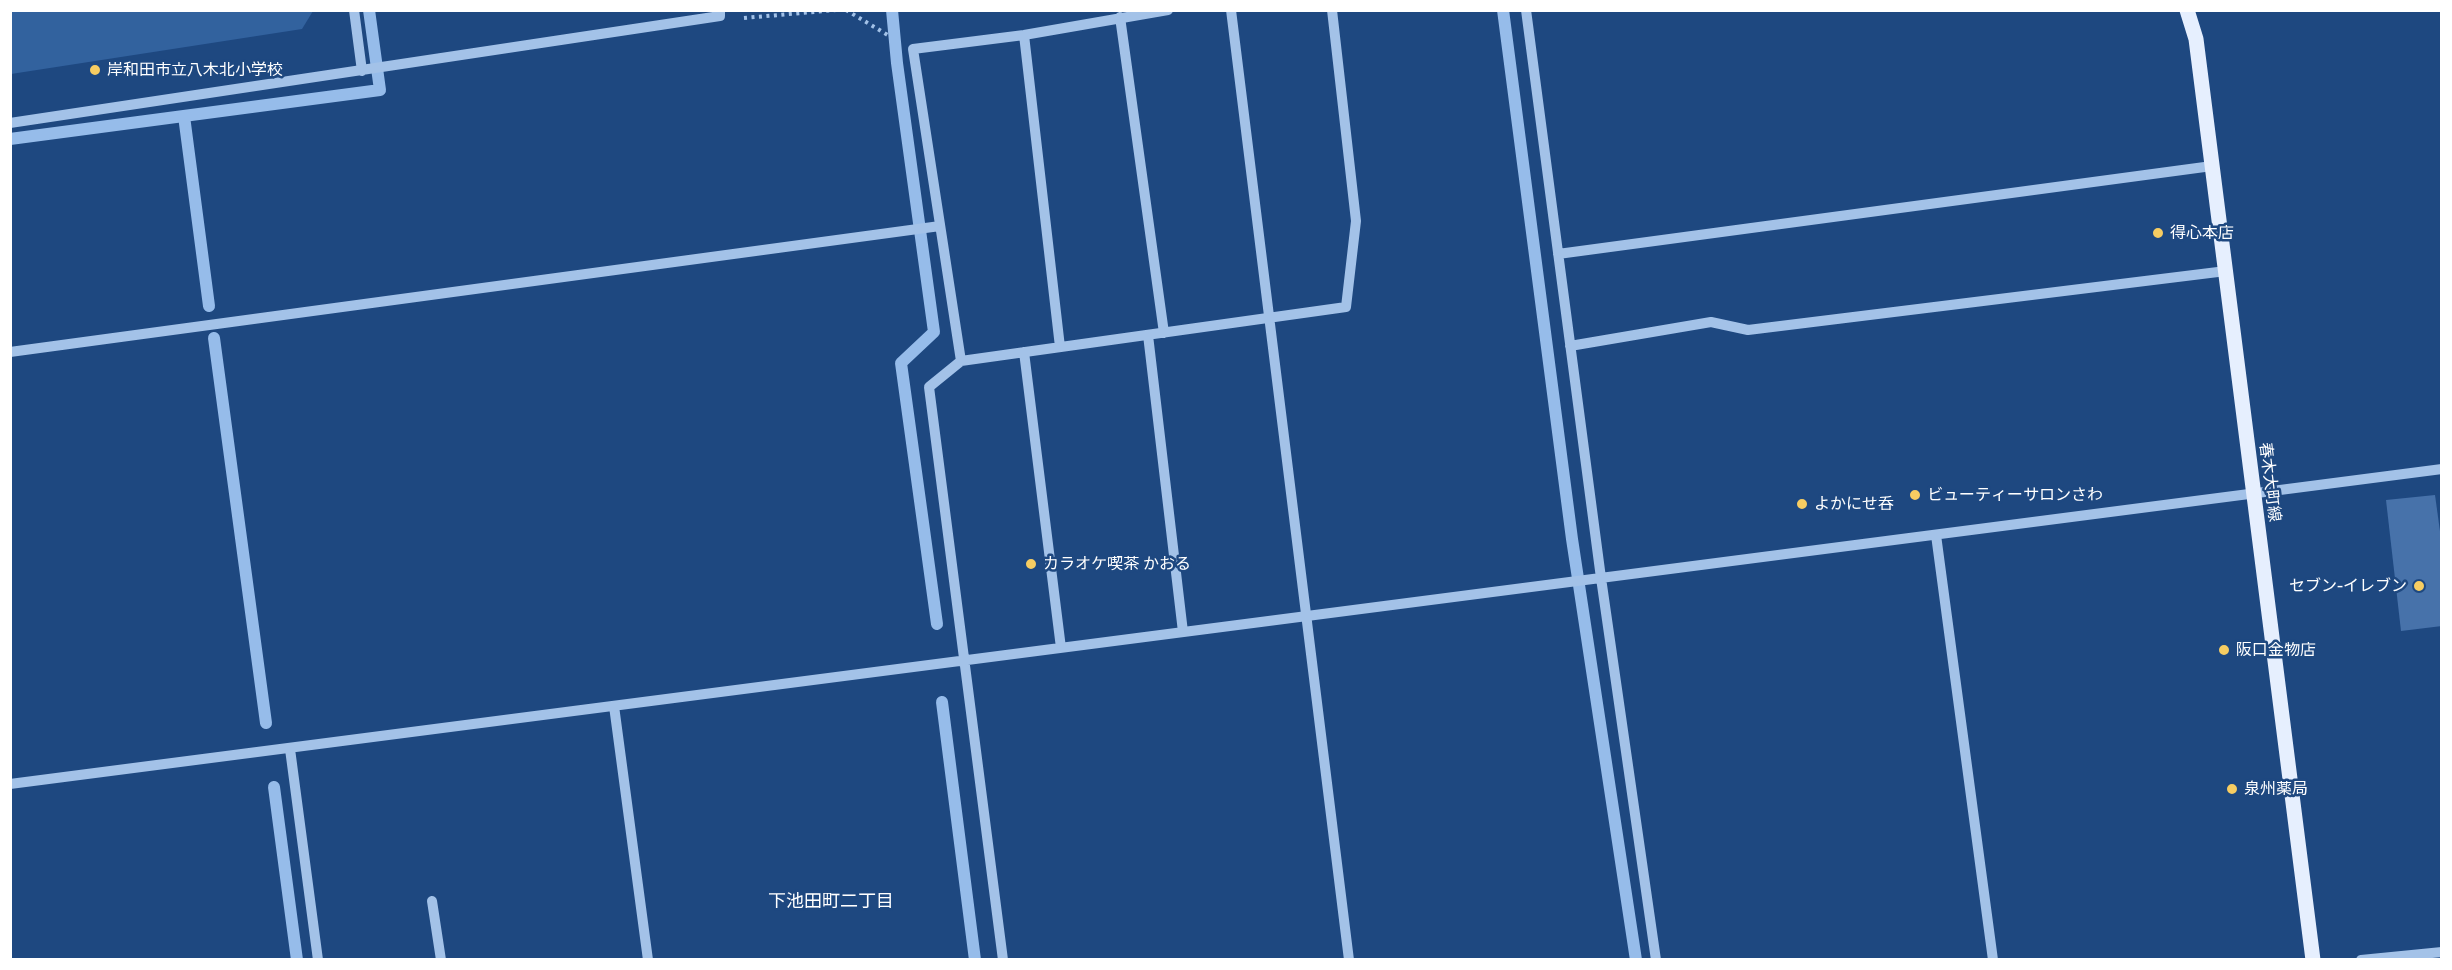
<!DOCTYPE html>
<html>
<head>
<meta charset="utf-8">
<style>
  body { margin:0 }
  #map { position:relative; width:2452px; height:970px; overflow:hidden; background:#1e4880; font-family:"Golos Text",sans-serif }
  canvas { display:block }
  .frame { position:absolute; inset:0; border:12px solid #fff; pointer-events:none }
</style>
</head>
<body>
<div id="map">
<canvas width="2452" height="970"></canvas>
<div class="frame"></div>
</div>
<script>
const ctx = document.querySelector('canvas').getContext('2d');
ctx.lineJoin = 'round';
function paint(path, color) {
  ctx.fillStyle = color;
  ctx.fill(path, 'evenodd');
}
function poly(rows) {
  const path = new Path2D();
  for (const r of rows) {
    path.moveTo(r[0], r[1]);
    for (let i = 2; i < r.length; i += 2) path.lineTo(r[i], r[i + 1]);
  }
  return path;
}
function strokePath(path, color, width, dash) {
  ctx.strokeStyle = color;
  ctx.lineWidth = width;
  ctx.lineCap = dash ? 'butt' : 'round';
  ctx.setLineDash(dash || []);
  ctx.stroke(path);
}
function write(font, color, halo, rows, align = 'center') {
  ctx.font = font + ' "Golos Text","Noto Sans JP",sans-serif';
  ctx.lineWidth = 5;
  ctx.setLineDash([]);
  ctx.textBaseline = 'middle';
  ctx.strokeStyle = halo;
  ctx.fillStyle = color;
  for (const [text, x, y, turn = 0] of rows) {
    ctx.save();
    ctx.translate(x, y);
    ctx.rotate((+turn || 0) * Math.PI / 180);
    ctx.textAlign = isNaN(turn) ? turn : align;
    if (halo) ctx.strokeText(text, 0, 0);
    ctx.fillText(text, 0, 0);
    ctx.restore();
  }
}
paint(poly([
  [11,10,313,10,313,11,302,29,11,74]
]), '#32629e');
strokePath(poly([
  [892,10,897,63,934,332,901,363,937,624],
  [1503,10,1572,539,1636,960],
  [184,116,209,306],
  [10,139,380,90,369,10],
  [214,338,266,723],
  [942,702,975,960],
  [274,787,297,960]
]), '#96bcea', 12);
paint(poly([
  [2435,495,2442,546,2442,626,2401,631,2386,500]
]), '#4772aa');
strokePath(poly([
  [846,10,891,37],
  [744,18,836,10]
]), '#a3c2e8', 4, [3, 4.5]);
strokePath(poly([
  [354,10,362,71],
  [1231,10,1349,960],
  [1526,10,1601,578,1656,960],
  [1120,17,1164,333],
  [1024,35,1060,347],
  [10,123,720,16,720,10],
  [1558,254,2212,166],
  [1148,335,1183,632],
  [1570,346,1711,322,1748,330,2226,271],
  [10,352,940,226],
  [1024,352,1061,648],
  [961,361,1346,307,1356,221,1332,10],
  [1936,535,1993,960],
  [614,706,648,960],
  [290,749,318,960],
  [10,784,2442,469],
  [432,901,441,960],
  [1003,960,929,387,961,361,913,49,1024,35,1168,10],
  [2361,960,2442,952]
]), '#a3c2e8', 10);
strokePath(poly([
  [2187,10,2196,39,2313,960]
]), '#e6effe', 15);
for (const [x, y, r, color] of [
  [95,70,6,"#f7cd62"],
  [2158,233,6,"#f7cd62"],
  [1915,495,6,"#f7cd62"],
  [1802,504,6,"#f7cd62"],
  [1031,564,6,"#f7cd62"],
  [2419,586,6,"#f7cd62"],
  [2224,650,6,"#f7cd62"],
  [2232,789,6,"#f7cd62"]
]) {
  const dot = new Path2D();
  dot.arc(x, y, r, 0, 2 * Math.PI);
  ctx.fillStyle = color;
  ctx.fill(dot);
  strokePath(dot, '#1e4880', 2);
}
write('16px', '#fff', '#1e4880', [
  ["岸和田市立八木北小学校",107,70],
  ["得心本店",2170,233],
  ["ビューティーサロンさわ",1927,495],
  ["よかにせ呑",1814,504],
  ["カラオケ喫茶 かおる",1043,564],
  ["セブン-イレブン",2407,586,"right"],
  ["阪口金物店",2236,650],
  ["泉州薬局",2244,789]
], 'left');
write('16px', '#fff', '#1e4880', [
  ["春木大町線",2270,482,83]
]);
write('18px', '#fff', '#1e4880', [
  ["下池田町二丁目",831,901]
]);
</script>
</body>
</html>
